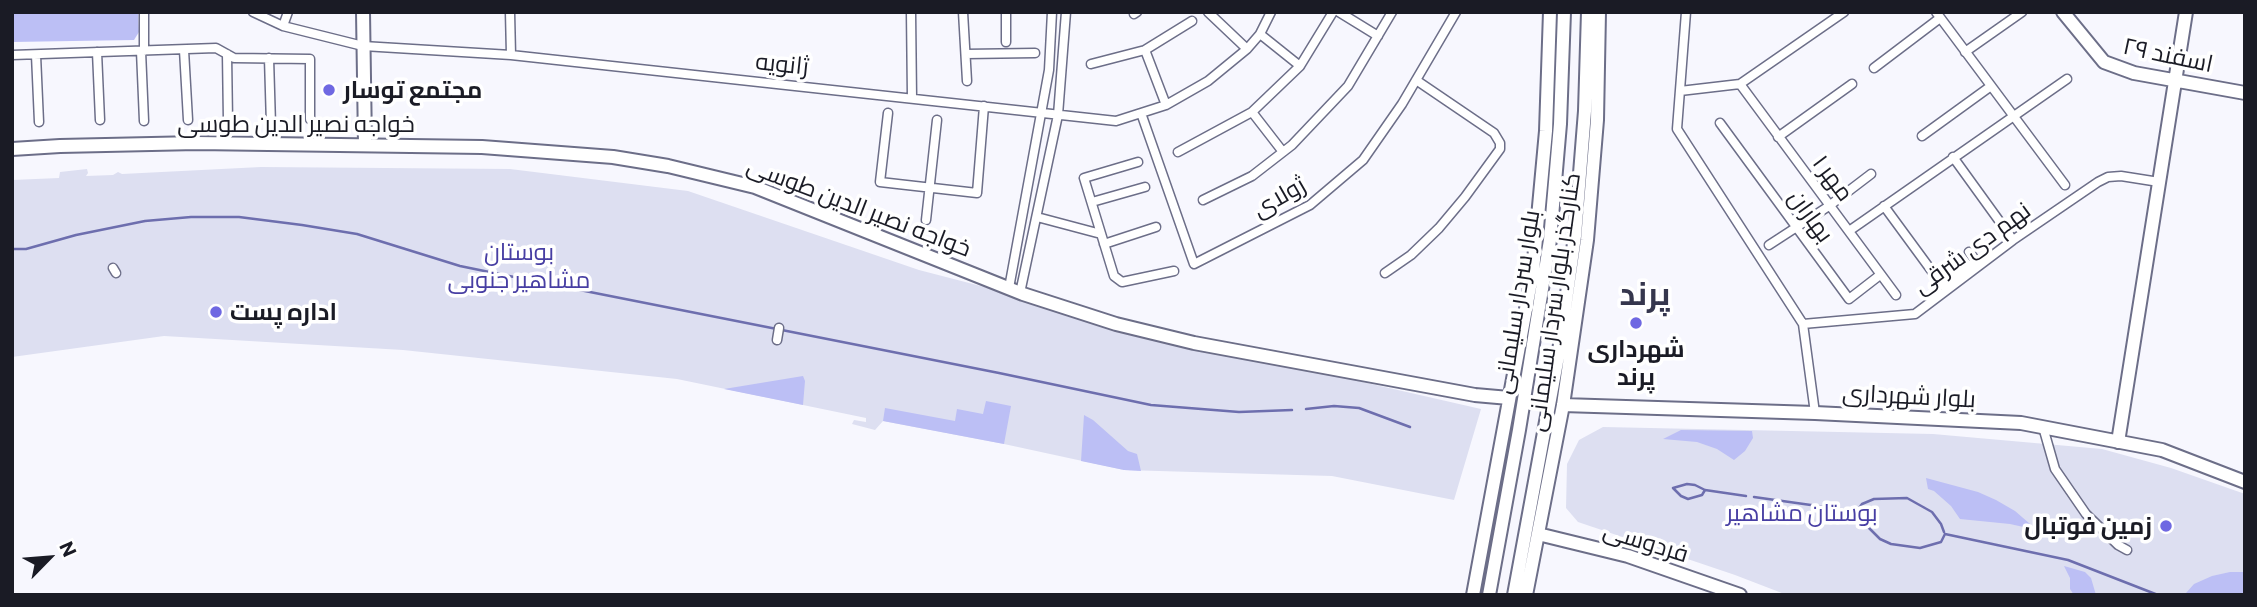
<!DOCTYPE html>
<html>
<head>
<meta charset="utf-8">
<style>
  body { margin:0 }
  #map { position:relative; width:2257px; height:607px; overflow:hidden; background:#f7f7fe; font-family:Commissioner,sans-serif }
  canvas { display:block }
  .frame { position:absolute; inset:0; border:14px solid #1a1b25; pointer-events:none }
  .north { position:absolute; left:14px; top:523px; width:70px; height:70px; -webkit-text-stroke:5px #fff; paint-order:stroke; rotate:65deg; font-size:19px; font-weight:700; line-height:28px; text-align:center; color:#1a1b25 }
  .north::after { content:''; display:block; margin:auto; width:24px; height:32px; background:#1a1b25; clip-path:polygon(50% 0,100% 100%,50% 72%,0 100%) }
</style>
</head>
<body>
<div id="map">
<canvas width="2257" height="607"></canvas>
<div class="frame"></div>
<div class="north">N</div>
</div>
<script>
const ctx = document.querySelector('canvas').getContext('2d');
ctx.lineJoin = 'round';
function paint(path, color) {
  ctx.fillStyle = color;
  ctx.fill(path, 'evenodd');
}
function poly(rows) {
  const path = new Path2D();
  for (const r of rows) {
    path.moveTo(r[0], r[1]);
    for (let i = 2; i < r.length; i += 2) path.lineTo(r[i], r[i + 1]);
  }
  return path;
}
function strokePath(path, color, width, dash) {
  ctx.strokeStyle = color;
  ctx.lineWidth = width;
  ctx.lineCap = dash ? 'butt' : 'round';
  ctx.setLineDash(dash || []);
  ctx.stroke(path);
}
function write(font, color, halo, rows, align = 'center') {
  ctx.font = font + ' Commissioner,Cairo,sans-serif';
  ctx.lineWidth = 7;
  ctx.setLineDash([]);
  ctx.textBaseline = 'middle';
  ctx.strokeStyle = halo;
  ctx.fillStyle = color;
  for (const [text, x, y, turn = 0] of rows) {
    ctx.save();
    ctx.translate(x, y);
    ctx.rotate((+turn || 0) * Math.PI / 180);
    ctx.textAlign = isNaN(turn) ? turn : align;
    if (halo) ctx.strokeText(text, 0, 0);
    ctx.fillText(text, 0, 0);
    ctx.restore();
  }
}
paint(poly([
  [261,167,510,169,688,191,919,270,1262,359,1481,409,1454,500,1332,476,1124,470,1004,444,883,421,875,430,852,424,854,420,866,422,866,418,677,379,403,350,164,336,12,357,12,180,59,178,60,172,87,169,88,173,86,176,113,175,118,172,122,174],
  [1603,427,1933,434,2102,449,2171,468,2245,494,2245,595,1787,595,1735,575,1578,522,1566,508,1567,464,1579,440]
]), '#dddff1');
paint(poly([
  [12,12,138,12,139,32,134,40,12,42],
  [803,376,805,381,803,405,724,389],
  [986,401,1011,406,1004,444,883,421,885,408,955,421,957,409,983,414],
  [1084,415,1093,420,1128,451,1137,454,1141,471,1124,470,1081,461],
  [1681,430,1752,431,1753,438,1745,451,1734,460,1717,449,1697,442,1663,439],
  [1926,478,1978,492,1996,500,2015,511,2037,530,2010,524,1960,519,1951,506,1934,491,1928,489],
  [2064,566,2085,572,2091,578,2096,595,2074,595,2070,589,2070,578],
  [2230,572,2245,572,2245,595,2196,595,2186,593,2194,584,2212,576]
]), '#bcbff5');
strokePath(poly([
  [12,249,26,249,76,235,145,221,191,217,239,217,302,225,357,234,460,266,499,274,999,373,1151,405,1239,412,1292,410],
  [1306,409,1334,406,1359,408,1410,427],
  [1673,488,1687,484,1695,485,1705,490,1746,496],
  [1673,488,1681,496,1688,499,1702,495,1705,490],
  [1754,497,1825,507],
  [1833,508,1856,512,1866,525,1880,539,1891,544,1920,548,1941,542,1945,534,2068,560,2158,595],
  [1856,512,1862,504,1874,499,1907,498,1932,512,1941,524,1944,532]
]), '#6d6eae', 2.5);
const street = poly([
  [144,12,144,51],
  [253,12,283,26,363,46,511,55,1116,121,1166,105,1208,81,1247,49,1260,34,1271,12],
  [510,12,511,55],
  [911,12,912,98],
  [963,12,967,81],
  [1006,12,1006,42],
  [1208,12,1247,49],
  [1339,12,1378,36],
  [1686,12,1677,129,1803,324],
  [1936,12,2065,185],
  [1134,14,1137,12],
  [283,26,288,12],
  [1260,34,1300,66],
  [184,50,188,120],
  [1145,50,1166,105],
  [141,51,144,121],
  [97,52,100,120],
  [1965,52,2022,12],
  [227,54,228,121],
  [966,54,1035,53],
  [12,55,216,48,234,58,310,59,310,119],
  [36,55,39,122],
  [269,58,271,125],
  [1091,64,1145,50,1192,21],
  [1874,68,1940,18],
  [1740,84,1896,295],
  [1680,91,1740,84,1844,12],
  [1252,112,1283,152],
  [888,113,880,182,977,193,984,106],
  [1141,113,1194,264,1310,205,1363,160,1402,104,1456,12],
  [1720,123,1849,299,1880,275],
  [1922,136,1991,86],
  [1778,137,1852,84],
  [1178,152,1252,112,1300,66,1333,12],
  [1953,157,2013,240],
  [1138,162,1084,178,1114,276,1122,282,1174,271],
  [1203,200,1252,176,1292,145,1348,86,1392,12],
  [1092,202,1145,187],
  [1884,206,1942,285,1976,261,1969,252],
  [1037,217,1101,234],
  [926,220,937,120],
  [1849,231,2067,79],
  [1104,244,1156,227],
  [1769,245,1829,206,1871,174],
  [113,268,116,273],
  [1385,273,1411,255,1439,228,1465,197,1500,149,1500,143,1494,133,1416,80],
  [1009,288,1049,70,1052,12],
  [1020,293,1058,115,1066,12],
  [777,340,779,328],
  [1815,413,1803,324,1915,314,2013,240,2098,182,2108,177,2121,176,2159,182],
  [2043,427,2055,469,2086,514,2118,545,2127,550]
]);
const secondary = poly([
  [363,12,365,144],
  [2063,12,2104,62,2134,73,2245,93],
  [12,149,60,146,197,143,482,147,613,157,668,166,755,187,1023,294,1116,324,1194,343,1475,395,1509,398],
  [1563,405,1815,413,2021,423,2162,450,2245,482],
  [2118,442,2186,12],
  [1538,534,1628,556,1740,595],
  [1473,595,1533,271,1546,131,1550,12],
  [1489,595,1519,430,1550,240,1560,124,1564,12],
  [1514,595,1559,351,1575,236,1585,111,1588,12],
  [1526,595,1563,405,1587,240,1597,120,1599,12]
]);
strokePath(street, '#6c6e88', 11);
strokePath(secondary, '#6c6e88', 16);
strokePath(street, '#fff', 8);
strokePath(secondary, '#fff', 12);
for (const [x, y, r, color] of [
  [329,90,7,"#6f68e2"],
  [216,312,7,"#6f68e2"],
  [1636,323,7,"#6f68e2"],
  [2166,526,7,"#6f68e2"]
]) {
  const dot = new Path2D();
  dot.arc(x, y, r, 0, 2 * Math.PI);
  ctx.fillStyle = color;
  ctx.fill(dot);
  strokePath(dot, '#fff', 2.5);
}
write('24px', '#1a1b25', '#fff', [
  ["۲۹ اسفند",2168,55,12],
  ["ژانویه",782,64,6],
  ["خواجه نصیر الدین طوسی",296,124],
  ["مهر ۱",1833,178,53],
  ["ژولای",1279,197,-30],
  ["خواجه نصیر الدین طوسی",859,207,21],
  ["بهاران",1811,216,54],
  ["نهم دی شرقی",1972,248,-36],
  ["بلوار سردار سلیمانی",1517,302,-81],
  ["کنارگذر بلوار سردار سلیمانی",1554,302,-82],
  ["بلوار شهرداری",1909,396,3],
  ["فردوسی",1646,542,17]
]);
write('bold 24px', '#1a1b25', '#fff', [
  ["مجتمع توسار",343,90],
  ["اداره پست",230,312],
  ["شهرداری",1636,349,"center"],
  ["پرند",1636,377,"center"],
  ["زمین فوتبال",2152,526,"right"]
], 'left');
write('24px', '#473ea3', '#fff', [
  ["بوستان",519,252],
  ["مشاهیر جنوبی",519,280],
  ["بوستان مشاهیر",1802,513]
]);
write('bold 32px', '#35364d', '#fff', [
  ["پرند",1645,294]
]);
</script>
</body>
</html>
